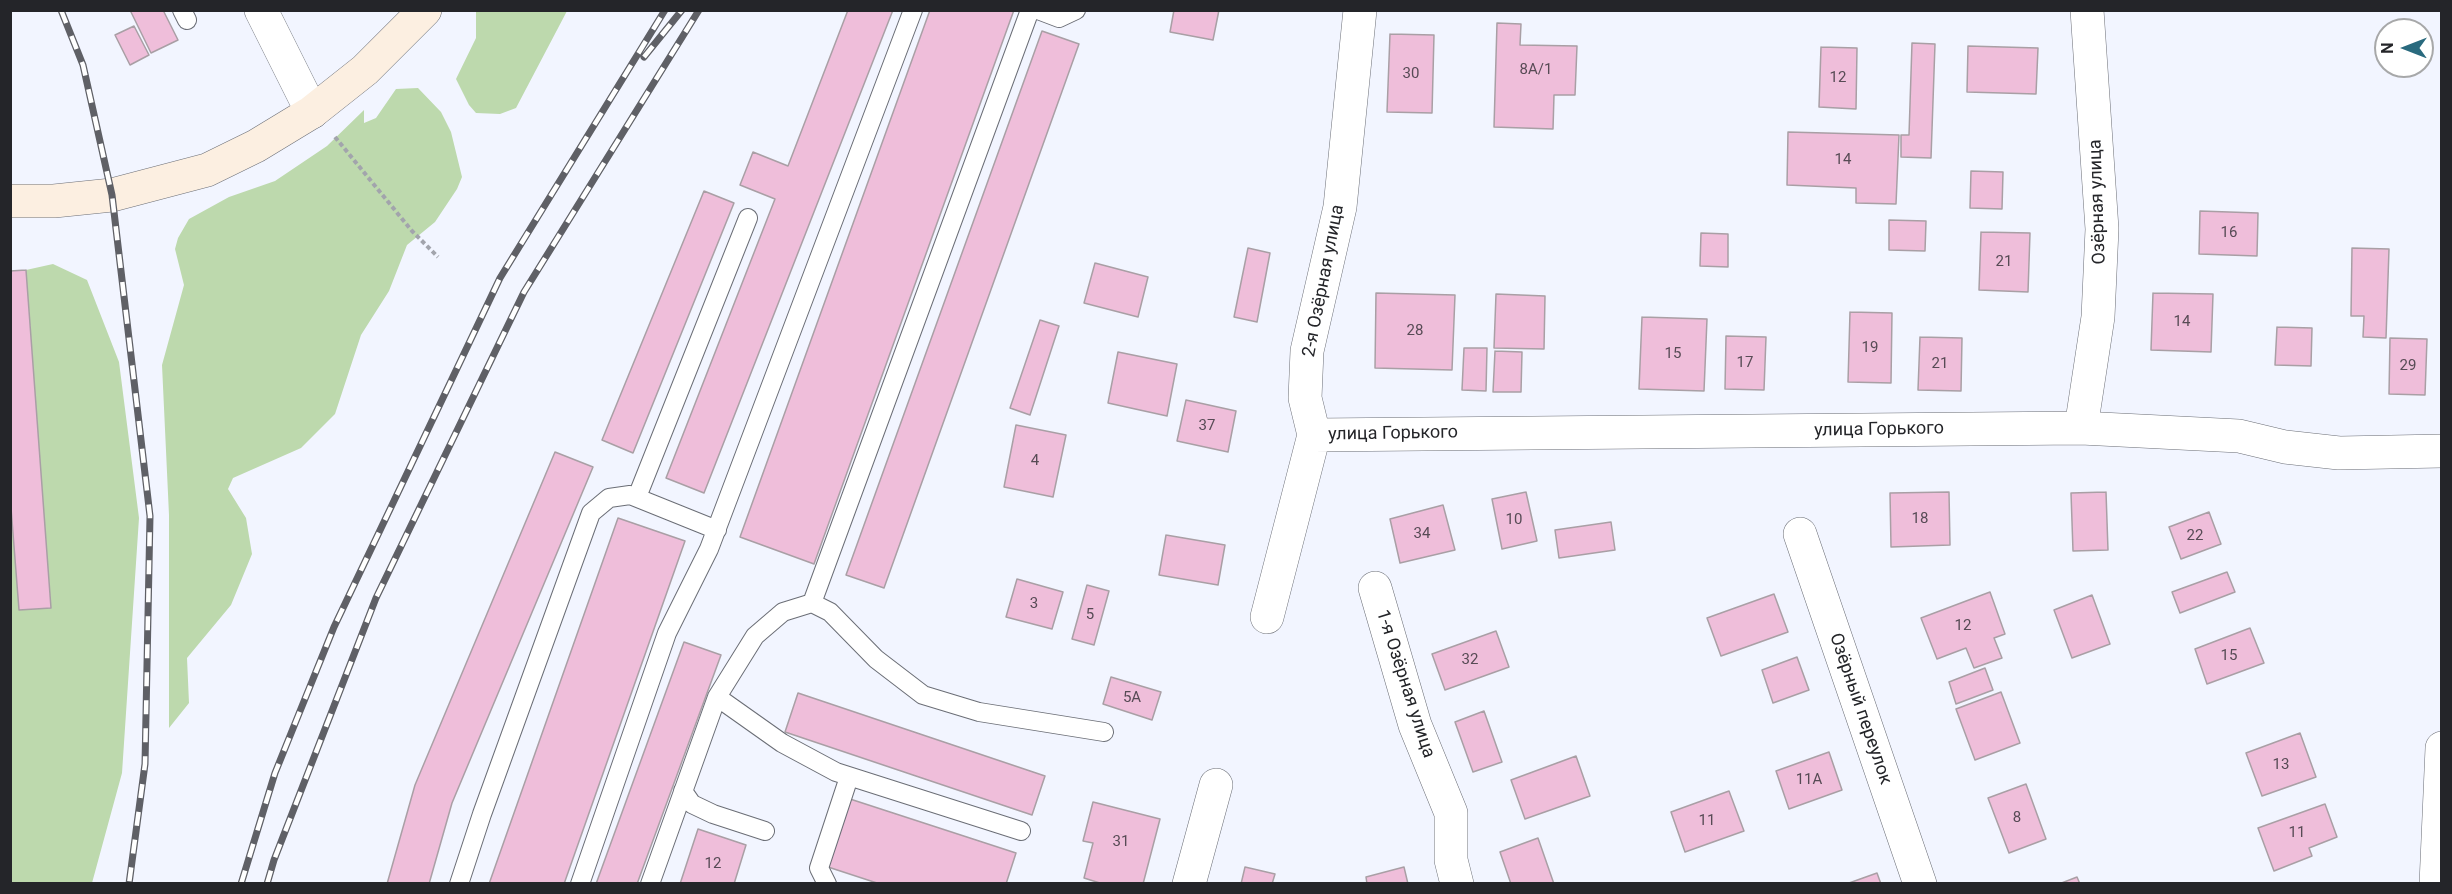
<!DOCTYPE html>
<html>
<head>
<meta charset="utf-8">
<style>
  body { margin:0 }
  #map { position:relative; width:2452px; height:894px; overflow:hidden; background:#f2f5ff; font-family:Roboto,sans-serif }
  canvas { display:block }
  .frame { position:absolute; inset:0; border:12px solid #242529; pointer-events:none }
  .north { position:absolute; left:2374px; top:18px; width:60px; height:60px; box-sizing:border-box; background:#fff; border:2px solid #a7a8a9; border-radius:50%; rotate:270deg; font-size:16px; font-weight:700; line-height:24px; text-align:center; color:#242529 }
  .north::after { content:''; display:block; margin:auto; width:21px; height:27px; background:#296a7e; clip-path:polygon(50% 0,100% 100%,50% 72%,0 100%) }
</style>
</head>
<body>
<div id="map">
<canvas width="2452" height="894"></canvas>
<div class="frame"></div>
<div class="north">N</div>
</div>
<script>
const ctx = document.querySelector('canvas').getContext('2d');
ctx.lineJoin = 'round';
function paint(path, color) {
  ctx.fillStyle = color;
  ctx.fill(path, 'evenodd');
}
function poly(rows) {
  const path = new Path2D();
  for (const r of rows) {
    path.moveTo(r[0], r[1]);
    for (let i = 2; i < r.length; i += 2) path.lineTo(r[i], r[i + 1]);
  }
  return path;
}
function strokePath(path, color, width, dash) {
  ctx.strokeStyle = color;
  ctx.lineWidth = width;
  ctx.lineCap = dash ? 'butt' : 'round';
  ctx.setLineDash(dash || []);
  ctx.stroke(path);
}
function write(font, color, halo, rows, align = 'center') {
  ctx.font = font + ' Roboto,sans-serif';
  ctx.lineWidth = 4.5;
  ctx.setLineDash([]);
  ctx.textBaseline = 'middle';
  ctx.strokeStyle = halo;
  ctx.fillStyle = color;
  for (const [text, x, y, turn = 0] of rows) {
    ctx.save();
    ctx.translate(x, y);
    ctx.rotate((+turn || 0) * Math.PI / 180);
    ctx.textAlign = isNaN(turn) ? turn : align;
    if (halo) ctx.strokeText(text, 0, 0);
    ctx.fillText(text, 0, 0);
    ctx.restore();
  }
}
paint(poly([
  [476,11,567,11,516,108,500,114,476,113,469,105,456,79,476,38],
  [418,88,441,112,451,132,462,177,457,189,435,222,407,245,389,291,361,335,335,414,301,448,233,478,228,489,246,518,252,554,231,605,187,658,189,703,169,728,169,515,162,365,184,285,175,249,178,238,189,219,229,197,275,181,327,146,364,110,364,123,376,118,396,89],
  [53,264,87,280,119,362,139,518,122,773,92,883,11,883,10,495,19,610,51,608,26,270]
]), '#bdd9ad');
const building = poly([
  [130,10,163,10,178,40,151,53,130,10],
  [848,10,893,10,704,493,666,478,775,199,740,185,753,152,788,166,848,10],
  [930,10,1014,10,814,564,740,537,930,10],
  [1174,10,1219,10,1213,40,1170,32,1174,10],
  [1497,23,1521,24,1520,45,1577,46,1575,95,1554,95,1553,129,1494,127,1497,23],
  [134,26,149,55,130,65,115,35,134,26],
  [1042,31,1079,44,884,588,846,575,1042,31],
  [1390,34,1434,35,1432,113,1387,112,1390,34],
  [1912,43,1935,44,1931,158,1901,157,1901,135,1909,135,1912,43],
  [1968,46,2038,48,2036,94,1967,92,1968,46],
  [1821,47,1857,48,1856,109,1819,107,1821,47],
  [1788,132,1899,135,1896,204,1856,203,1856,188,1787,185,1788,132],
  [1971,171,2003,172,2002,209,1970,208,1971,171],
  [704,191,734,203,633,453,602,440,704,191],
  [2200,211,2258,213,2257,256,2199,254,2200,211],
  [1889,220,1926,221,1925,251,1889,250,1889,220],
  [1981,232,2030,233,2028,292,1979,290,1981,232],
  [1701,233,1728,234,1728,267,1700,266,1701,233],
  [1248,248,1270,253,1257,322,1234,317,1248,248],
  [2352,248,2389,249,2386,338,2363,337,2364,316,2351,316,2352,248],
  [1095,263,1148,277,1138,317,1084,303,1095,263],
  [26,270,51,608,19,610,10,495,10,271,26,270],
  [1376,293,1455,295,1452,370,1375,368,1376,293],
  [2153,293,2213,294,2211,352,2151,350,2153,293],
  [1496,294,1545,296,1544,349,1494,348,1496,294],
  [1850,312,1892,313,1891,383,1848,382,1850,312],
  [1642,317,1707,319,1704,391,1639,389,1642,317],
  [1040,320,1059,326,1030,415,1010,408,1040,320],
  [2277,327,2312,328,2311,366,2275,365,2277,327],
  [1726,336,1766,337,1764,390,1725,389,1726,336],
  [1920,337,1962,338,1961,391,1918,390,1920,337],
  [2390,338,2427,339,2425,395,2389,394,2390,338],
  [1464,348,1487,348,1486,391,1462,390,1464,348],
  [1495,351,1522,352,1521,392,1493,392,1495,351],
  [1118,352,1177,364,1167,416,1108,403,1118,352],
  [1186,400,1236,411,1228,452,1177,441,1186,400],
  [1016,425,1066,435,1053,497,1004,487,1016,425],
  [555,452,593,467,452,803,429,884,387,884,415,785,555,452],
  [1526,492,1537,541,1502,549,1492,499,1526,492],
  [1949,492,1950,545,1891,547,1890,493,1949,492],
  [2106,492,2108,550,2073,551,2071,493,2106,492],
  [1443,505,1455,550,1400,563,1390,519,1443,505],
  [2209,512,2221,544,2181,559,2169,527,2209,512],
  [618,518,685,541,564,884,489,884,618,518],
  [1611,522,1615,550,1559,558,1555,530,1611,522],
  [1166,535,1225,545,1218,585,1159,575,1166,535],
  [2227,572,2235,592,2180,613,2172,592,2227,572],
  [1017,579,1063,592,1052,629,1006,617,1017,579],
  [1087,585,1109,591,1094,645,1072,639,1087,585],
  [1990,592,2005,634,1994,638,2002,658,1974,668,1966,648,1937,659,1921,618,1990,592],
  [1774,594,1788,632,1721,656,1707,618,1774,594],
  [2092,595,2110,644,2072,658,2054,610,2092,595],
  [2250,628,2264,663,2207,684,2195,649,2250,628],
  [1496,631,1509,667,1445,690,1432,654,1496,631],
  [684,642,721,655,637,884,596,884,684,642],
  [1797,657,1809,690,1773,703,1762,670,1797,657],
  [1985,668,1993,690,1956,704,1949,682,1985,668],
  [1111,677,1161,692,1152,720,1103,704,1111,677],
  [2001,692,2020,743,1975,760,1956,709,2001,692],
  [798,693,1045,776,1032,815,785,732,798,693],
  [1484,711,1502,762,1473,772,1455,722,1484,711],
  [2300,733,2316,777,2262,796,2246,753,2300,733],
  [1829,752,1842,790,1789,809,1776,771,1829,752],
  [1576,756,1590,796,1525,819,1511,780,1576,756],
  [2026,784,2046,839,2009,853,1988,798,2026,784],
  [1729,791,1744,831,1685,852,1671,812,1729,791],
  [847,798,1016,853,1006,884,880,884,825,866,847,798],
  [1093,802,1160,819,1143,884,1103,884,1084,878,1093,843,1083,841,1093,802],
  [2325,804,2337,837,2309,848,2312,856,2274,871,2258,828,2325,804],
  [698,829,746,845,734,884,680,884,698,829],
  [1538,838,1554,884,1511,884,1500,852,1538,838],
  [1245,867,1275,874,1272,884,1241,884,1245,867],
  [1404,867,1408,884,1367,884,1366,877,1404,867],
  [1877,873,1881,884,1849,884,1849,883,1877,873],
  [2077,877,2080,884,2059,884,2077,877]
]);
paint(building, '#efbeda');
strokePath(building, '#a99fa5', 1.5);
const lane = poly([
  [182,10,187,20],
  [1038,10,1059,18,1076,10],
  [637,497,748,218],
  [812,603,1030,10],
  [717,697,782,743,836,772,1021,831],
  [683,791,692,804,713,814,765,831],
  [459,884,482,814,591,513,609,498,630,495,717,530],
  [580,884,667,633,709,549,913,10],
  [650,884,717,697,755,636,783,612,812,603,830,612,876,659,923,695,979,712,1104,732],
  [827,884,819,868,849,777]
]);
const street = poly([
  [261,10,312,112],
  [2081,428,2098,317,2102,229,2087,10],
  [1314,435,2081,428,2239,436,2285,447,2339,453,2442,451],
  [1800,534,1920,884],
  [1375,588,1415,725,1451,813,1451,860,1457,884],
  [1267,617,1314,435,1305,398,1307,351,1340,207,1360,10],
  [1189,884,1216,785],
  [2436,884,2442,748]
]);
const secondary = poly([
  [10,201,54,201,112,195,207,170,256,146,312,112,365,70,425,10]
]);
strokePath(lane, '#6b6e76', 20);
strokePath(street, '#6b6e76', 34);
strokePath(secondary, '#6b6e76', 34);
strokePath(poly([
  [335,137,412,231,438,257]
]), '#a2a4ac', 4, [4.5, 3]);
strokePath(lane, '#fff', 18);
strokePath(street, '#fff', 33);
strokePath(secondary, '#fcefe1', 33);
const rail = poly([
  [61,10,83,65,112,195,150,516,145,764,129,884],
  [644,57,682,10],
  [241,884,275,773,334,627,500,278,665,10],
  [267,884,274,860,376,598,524,292,699,10]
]);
strokePath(rail, '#5f6066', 7);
strokePath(rail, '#fff', 4.5, [14]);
write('15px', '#574b55', null, [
  ["8А/1",1536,70],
  ["30",1411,74],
  ["12",1838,78],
  ["14",1843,160],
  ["16",2229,233],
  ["21",2004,262],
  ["14",2182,322],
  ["28",1415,331],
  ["19",1870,348],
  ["15",1673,354],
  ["17",1745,363],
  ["21",1940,364],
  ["29",2408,366],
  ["37",1207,426],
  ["4",1035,461],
  ["18",1920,519],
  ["10",1514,520],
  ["34",1422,534],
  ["22",2195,536],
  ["3",1034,604],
  ["5",1090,615],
  ["12",1963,626],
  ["15",2229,656],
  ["32",1470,660],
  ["5А",1132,698],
  ["13",2281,765],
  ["11А",1809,780],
  ["8",2017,818],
  ["11",1707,821],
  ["11",2297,833],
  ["31",1121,842],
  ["12",713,864]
]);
write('18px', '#242529', '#fff', [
  ["Озёрная улица",2098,202,-92],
  ["2-я Озёрная улица",1324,281,-79],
  ["улица Горького",1879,430,-1],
  ["улица Горького",1393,434,-1],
  ["1-я Озёрная улица",1405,684,72],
  ["Озёрный переулок",1860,709,71]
]);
</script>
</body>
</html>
